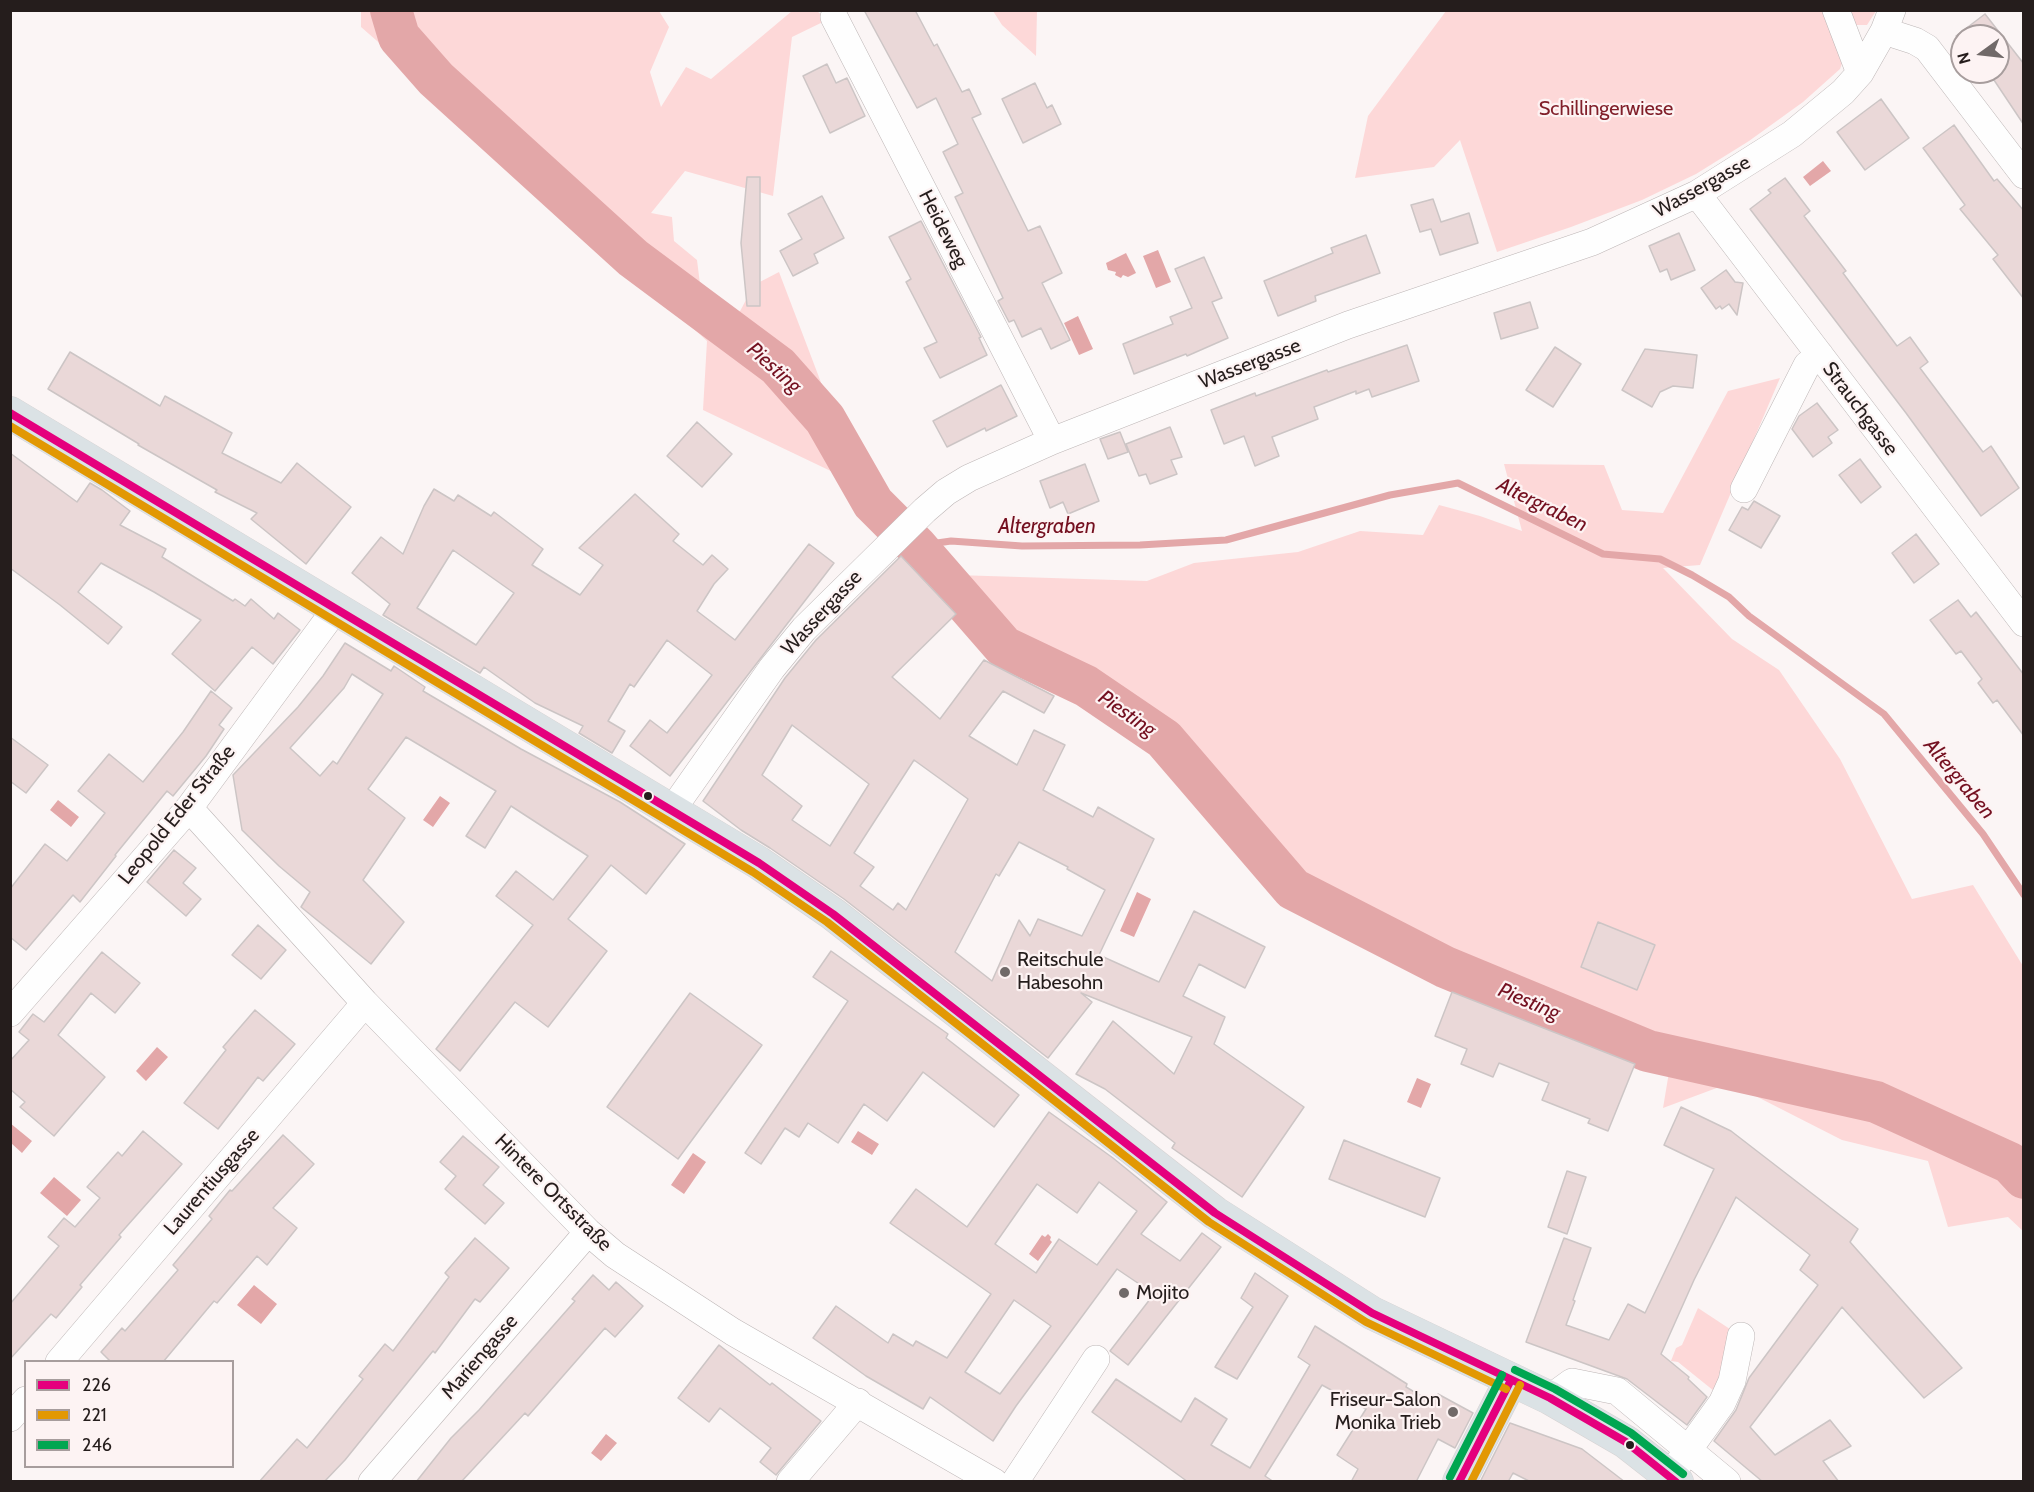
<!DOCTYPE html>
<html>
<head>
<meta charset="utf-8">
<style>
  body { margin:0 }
  #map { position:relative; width:2034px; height:1492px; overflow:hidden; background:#fbf5f5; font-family:Cabin,sans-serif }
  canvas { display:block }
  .frame { position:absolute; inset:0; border:12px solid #251d1c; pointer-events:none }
  .legend { position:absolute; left:24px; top:1360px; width:210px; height:108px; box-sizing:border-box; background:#fdf3f3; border:2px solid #a79d9d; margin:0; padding:8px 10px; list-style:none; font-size:18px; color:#251d1c }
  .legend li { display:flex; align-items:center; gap:12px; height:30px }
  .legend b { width:30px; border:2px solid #a79d9d }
  .north { position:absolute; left:1950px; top:24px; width:60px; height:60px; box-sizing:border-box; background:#fdf3f3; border:2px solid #a79d9d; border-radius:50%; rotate:255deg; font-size:16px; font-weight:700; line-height:24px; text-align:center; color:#251d1c }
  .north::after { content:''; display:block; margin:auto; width:21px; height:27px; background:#706968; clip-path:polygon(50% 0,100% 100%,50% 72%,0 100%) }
</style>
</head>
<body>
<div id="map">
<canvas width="2034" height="1492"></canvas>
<div class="frame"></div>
<ul class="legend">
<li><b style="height:8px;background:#e5007d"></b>226</li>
<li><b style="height:8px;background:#e29803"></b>221</li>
<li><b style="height:8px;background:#00a651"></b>246</li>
</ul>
<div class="north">N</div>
</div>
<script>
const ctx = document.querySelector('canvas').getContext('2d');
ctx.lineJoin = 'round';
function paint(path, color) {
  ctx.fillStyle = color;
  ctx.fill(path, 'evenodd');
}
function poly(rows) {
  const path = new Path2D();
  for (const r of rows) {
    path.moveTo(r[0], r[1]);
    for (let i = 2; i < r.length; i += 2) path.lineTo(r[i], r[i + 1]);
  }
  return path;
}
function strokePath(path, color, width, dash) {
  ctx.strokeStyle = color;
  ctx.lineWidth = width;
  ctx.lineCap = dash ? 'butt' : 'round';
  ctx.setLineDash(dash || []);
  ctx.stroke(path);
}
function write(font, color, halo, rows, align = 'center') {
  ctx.font = font + ' Cabin,sans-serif';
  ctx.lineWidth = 4.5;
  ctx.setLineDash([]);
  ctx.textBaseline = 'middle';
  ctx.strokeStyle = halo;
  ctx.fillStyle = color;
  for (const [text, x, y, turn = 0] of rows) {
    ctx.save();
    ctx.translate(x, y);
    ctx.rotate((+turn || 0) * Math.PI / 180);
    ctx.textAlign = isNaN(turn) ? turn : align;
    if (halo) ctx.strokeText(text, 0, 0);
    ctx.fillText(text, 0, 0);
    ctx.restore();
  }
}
paint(poly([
  [361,11,659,11,669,27,650,72,661,107,686,67,711,79,792,11,817,11,827,20,792,37,773,196,685,171,651,213,672,217,674,241,697,260,701,292,738,315,754,285,779,272,860,485,703,410,707,341,454,108,361,27],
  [993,11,1037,11,1036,56,1002,25],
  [1446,11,1829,11,1845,55,1840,69,1803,102,1749,141,1696,174,1642,200,1571,227,1497,252,1460,140,1434,167,1355,178,1368,116],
  [1843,11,1876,11,1867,25,1852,25],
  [1780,378,1700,565,1663,568,1732,639,1779,670,1840,759,1912,899,1973,885,2023,966,2023,1231,2008,1217,1948,1227,1928,1161,1842,1140,1730,1083,1663,1108,1670,1066,1637,1053,1646,1037,1473,968,1440,950,1436,957,1302,880,1216,786,1163,722,1008,633,956,575,1147,581,1194,563,1298,552,1360,531,1423,535,1439,505,1480,516,1522,531,1504,464,1604,465,1622,510,1663,513,1728,391],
  [1698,1308,1736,1333,1714,1391,1678,1362,1671,1361,1676,1348,1682,1345]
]), '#fdd8d8');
paint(poly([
  [1823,161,1831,171,1810,186,1803,177],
  [1158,250,1171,282,1156,288,1143,256],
  [1126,253,1136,273,1128,277,1123,275,1121,278,1115,275,1116,272,1108,270,1106,263],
  [1078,316,1093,349,1079,355,1064,323],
  [440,796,450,803,433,827,423,820],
  [58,800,79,817,71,827,50,810],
  [1137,892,1151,899,1134,937,1120,931],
  [157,1047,168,1057,146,1081,136,1071],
  [1417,1078,1431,1084,1421,1108,1407,1102],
  [10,1123,32,1141,22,1153,11,1143],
  [858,1131,879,1144,872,1155,851,1142],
  [693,1153,706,1162,684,1194,671,1185],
  [54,1177,81,1200,67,1216,40,1193],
  [1048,1234,1051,1237,1050,1240,1052,1242,1038,1261,1029,1254,1042,1235,1045,1237],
  [254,1285,277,1304,261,1324,237,1305],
  [606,1434,617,1443,601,1461,591,1453]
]), '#e3a7a8');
strokePath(poly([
  [916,546,951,541,1022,546,1140,545,1226,540,1390,495,1458,483,1603,554,1660,559,1692,575,1729,597,1749,616,1884,714,1983,834,2024,895]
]), '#e3a7a8', 7);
strokePath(poly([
  [391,10,399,37,436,79,633,258,778,366,825,419,873,503,916,546,1004,647,1086,686,1164,739,1293,889,1445,967,1648,1051,1876,1102,2010,1163,2024,1178]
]), '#e3a7a8', 42);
const building = poly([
  [864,10,915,10,934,46,937,44,962,92,969,89,981,114,972,118,1028,231,1040,226,1062,273,1042,283,1070,340,1051,349,1041,328,1022,337,1014,320,1009,322,998,301,1003,298,955,197,963,193,943,152,958,144,936,98,917,108,864,10],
  [1985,14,2024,64,2024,125,1992,77,1998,73,1998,36,1956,36,1985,14],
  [827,64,836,83,847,78,865,116,830,133,803,76,827,64],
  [1035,83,1047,108,1052,105,1061,124,1023,143,1002,99,1035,83],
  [1881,99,1909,138,1865,170,1837,132,1881,99],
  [1954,125,1994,181,1997,179,2024,211,2024,299,1993,259,1998,255,1960,209,1965,205,1923,148,1954,125],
  [747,177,760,177,760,306,747,306,741,243,747,177],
  [1785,178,1810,211,1804,216,1846,271,1843,273,1897,346,1910,337,1928,362,1920,368,1983,452,1991,446,2019,488,1981,516,1906,413,1750,209,1771,193,1768,190,1785,178],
  [822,196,844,238,814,254,818,263,793,276,780,251,802,239,788,214,822,196],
  [1433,199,1441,222,1469,213,1478,243,1440,255,1431,229,1420,232,1411,205,1433,199],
  [921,221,981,337,979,338,987,355,940,378,924,348,937,342,906,282,911,279,889,237,921,221],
  [1679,233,1695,270,1671,280,1667,269,1660,272,1649,246,1679,233],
  [1366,235,1380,273,1315,296,1316,301,1278,316,1264,281,1333,253,1331,248,1366,235],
  [1204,257,1222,298,1212,302,1228,338,1187,356,1186,354,1134,374,1123,344,1173,324,1170,317,1192,308,1175,269,1204,257],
  [1726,270,1735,282,1743,283,1737,315,1729,304,1722,309,1720,306,1716,309,1701,288,1726,270],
  [1530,302,1538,328,1501,339,1494,313,1530,302],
  [1407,345,1419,381,1372,397,1369,389,1356,394,1356,391,1314,407,1318,419,1272,437,1279,456,1255,466,1244,436,1224,444,1211,410,1255,393,1256,396,1327,370,1328,372,1407,345],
  [1555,347,1581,364,1553,407,1526,390,1555,347],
  [1645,349,1697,355,1693,388,1673,386,1660,392,1652,407,1622,390,1645,349],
  [70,352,160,406,165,396,232,433,222,453,281,483,297,463,351,507,306,564,251,519,257,513,215,492,217,490,138,445,139,444,48,389,70,352],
  [1001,385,1017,416,986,431,985,428,947,447,933,421,1001,385],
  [1817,403,1838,430,1828,437,1832,443,1813,457,1792,429,1799,416,1817,403],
  [697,422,732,454,702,487,667,456,697,422],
  [1170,427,1182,457,1171,460,1177,474,1150,484,1146,474,1139,476,1126,444,1170,427],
  [1120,432,1128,452,1108,459,1100,439,1120,432],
  [10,453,77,502,90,483,102,490,130,511,120,525,166,549,162,557,233,601,235,599,245,606,251,599,274,619,278,613,300,630,273,664,252,647,215,691,172,654,201,620,154,592,101,563,78,592,122,627,108,644,60,605,10,568,10,453],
  [1860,459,1881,487,1861,503,1839,475,1860,459],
  [1085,464,1099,501,1068,514,1063,502,1050,508,1040,481,1085,464],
  [434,489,454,501,458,495,491,516,494,512,543,549,532,565,580,595,603,565,579,548,635,494,679,534,673,541,703,565,712,555,728,569,714,584,697,611,735,640,809,544,834,563,670,776,630,746,650,720,667,733,712,675,667,640,634,687,630,684,608,721,625,731,612,753,579,733,583,726,535,703,484,667,480,673,383,615,390,604,352,573,381,537,403,554,424,506,434,489],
  [453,550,514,593,476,645,417,608,453,550],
  [1754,501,1780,516,1761,548,1729,530,1742,507,1748,510,1754,501],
  [1916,534,1939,564,1914,583,1892,553,1916,534],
  [901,556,956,614,892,677,940,719,984,660,1054,696,1044,713,1003,691,969,736,1017,765,1034,730,1065,745,1043,790,1093,817,1098,807,1154,839,1099,955,1159,982,1194,911,1265,947,1245,988,1199,964,1183,996,1225,1017,1214,1044,1304,1107,1242,1197,1172,1148,1175,1143,1105,1089,1076,1074,1113,1021,1174,1074,1192,1037,1081,993,1092,1002,1048,1058,844,899,770,848,741,830,703,801,785,678,816,640,901,556],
  [792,725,869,784,830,846,792,820,802,806,762,775,792,725],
  [914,760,968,799,906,910,898,903,893,910,860,886,874,867,854,853,914,760],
  [1019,842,1068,867,1067,869,1105,890,1082,936,1038,919,1030,936,1019,920,992,981,955,952,996,874,999,876,1019,842],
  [1958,600,1971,617,1976,612,2024,675,2024,736,1997,700,1993,703,1978,683,1982,679,1961,651,1956,654,1930,620,1958,600],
  [345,643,391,671,394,666,425,687,423,691,521,749,620,802,685,844,646,894,611,865,568,919,607,951,548,1027,515,1002,460,1071,436,1049,533,925,496,896,516,871,553,900,588,856,511,806,485,848,466,836,496,791,406,737,368,789,405,818,363,880,404,922,371,964,301,907,310,892,279,866,242,830,233,775,298,707,323,676,345,643],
  [352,674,383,694,337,764,333,761,320,776,290,748,344,688,352,674],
  [211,691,232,708,219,725,224,729,206,756,173,796,167,791,115,855,116,856,80,902,73,895,26,950,10,937,10,889,45,844,67,861,105,813,78,791,109,754,143,782,183,732,211,691],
  [10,737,48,765,26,793,10,781,10,737],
  [174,850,196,868,183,883,201,899,186,916,147,882,174,850],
  [1598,922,1655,945,1637,990,1581,967,1598,922],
  [258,925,286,950,261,979,232,955,258,925],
  [831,951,948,1034,946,1038,1019,1095,994,1127,923,1072,887,1121,864,1104,838,1143,808,1123,799,1137,785,1128,761,1164,745,1153,848,1001,813,977,831,951],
  [102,952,140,983,115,1013,91,993,58,1035,105,1077,54,1136,20,1107,25,1102,10,1089,10,1061,29,1040,19,1032,33,1014,44,1022,102,952],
  [1452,992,1635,1064,1608,1131,1588,1123,1590,1119,1542,1100,1549,1083,1499,1063,1493,1077,1461,1064,1467,1049,1435,1036,1452,992],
  [690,993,762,1045,678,1159,607,1107,690,993],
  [255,1010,295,1044,263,1081,258,1077,218,1129,184,1103,226,1050,223,1047,255,1010],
  [1681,1107,1731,1131,1858,1229,1850,1242,1962,1368,1924,1398,1842,1307,1750,1427,1775,1455,1830,1420,1851,1446,1823,1461,1839,1482,1763,1482,1714,1441,1736,1410,1749,1378,1818,1285,1800,1270,1810,1255,1736,1197,1694,1280,1661,1354,1689,1377,1688,1379,1707,1397,1687,1425,1627,1379,1526,1342,1564,1238,1591,1248,1573,1300,1575,1301,1566,1325,1609,1340,1628,1304,1645,1313,1714,1169,1664,1145,1681,1107],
  [1049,1112,1113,1158,1167,1202,1141,1234,1180,1261,1202,1233,1221,1247,1128,1365,1110,1351,1154,1294,1117,1269,1016,1406,993,1441,930,1397,923,1409,866,1376,813,1338,836,1306,888,1343,893,1334,913,1346,916,1341,947,1358,991,1294,890,1223,916,1189,967,1227,1049,1112],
  [1099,1182,1137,1211,1097,1265,1059,1239,1036,1273,995,1244,1037,1184,1077,1213,1099,1182],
  [1014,1300,1051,1326,1000,1394,965,1372,1014,1300],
  [143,1131,182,1164,119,1235,121,1237,80,1285,82,1287,56,1318,51,1314,10,1359,10,1304,59,1246,48,1237,64,1218,75,1227,100,1198,87,1187,118,1152,122,1156,143,1131],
  [283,1135,314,1164,273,1208,297,1228,267,1265,257,1256,217,1303,214,1301,163,1362,111,1362,101,1352,122,1328,125,1331,178,1270,173,1265,212,1219,209,1216,230,1190,232,1191,283,1135],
  [463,1136,499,1167,483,1185,504,1203,485,1224,445,1189,456,1176,440,1162,463,1136],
  [1344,1140,1440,1178,1425,1217,1329,1179,1344,1140],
  [1567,1171,1586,1177,1567,1234,1548,1227,1567,1171],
  [475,1238,509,1268,480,1302,475,1299,435,1353,433,1351,345,1460,324,1482,259,1482,297,1439,307,1448,363,1379,359,1376,385,1344,393,1351,449,1277,445,1273,475,1238],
  [1255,1273,1288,1296,1237,1379,1215,1367,1253,1307,1241,1298,1255,1273],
  [593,1275,609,1290,616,1282,643,1306,615,1337,605,1328,528,1416,525,1413,461,1482,416,1482,451,1438,479,1410,575,1301,572,1299,593,1275],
  [1315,1326,1407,1384,1406,1387,1433,1403,1438,1394,1473,1413,1455,1448,1438,1439,1416,1482,1351,1482,1358,1469,1337,1455,1366,1409,1322,1385,1265,1476,1274,1482,1188,1482,1092,1412,1116,1379,1181,1422,1195,1398,1227,1419,1211,1445,1250,1468,1310,1365,1298,1357,1315,1326],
  [719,1345,770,1385,772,1383,821,1421,776,1475,760,1462,771,1448,720,1408,709,1422,678,1398,719,1345],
  [1510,1423,1582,1449,1625,1482,1531,1482,1513,1473,1508,1482,1480,1482,1510,1423]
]);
paint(building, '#ead8d8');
strokePath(building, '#ccc5c5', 1.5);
const minor = poly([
  [1836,10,1860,73],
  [834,17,1052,441],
  [1884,31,1915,41,1927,48,2024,175],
  [1697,194,2024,623],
  [1744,489,1807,365,1820,355],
  [189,808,365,1003,588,1232,615,1255,733,1332,994,1482],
  [672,810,772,668,804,629,925,510,946,492,969,478,1052,441,1348,325,1592,242,1697,194,1792,134,1843,92,1860,73,1884,31,1892,10],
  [10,1013,189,808,335,610],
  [59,1362,365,1003],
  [1550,1398,1572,1382,1617,1391,1727,1482],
  [10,1418,26,1400],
  [1678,1464,1722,1403,1732,1381,1741,1336],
  [372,1482,588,1232],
  [790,1482,858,1402],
  [1015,1482,1096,1359]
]);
const major = poly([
  [10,413,759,863,833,914,1215,1213,1372,1313,1550,1398,1626,1442,1677,1482],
  [1459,1482,1511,1380]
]);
strokePath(minor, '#bdb6b6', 28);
strokePath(major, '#d6d2d2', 34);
strokePath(minor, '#fefefe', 27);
strokePath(major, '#dbe2e5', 33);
strokePath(poly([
  [10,413,759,863,833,914,1215,1213,1372,1313,1550,1398,1626,1442,1676,1482],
  [1459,1482,1511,1380]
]), '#e5007d', 8);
strokePath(poly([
  [10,426,753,872,827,922,1209,1222,1366,1322,1506,1389],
  [1471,1482,1520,1385]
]), '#e29803', 8);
strokePath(poly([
  [1515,1370,1555,1389,1631,1433,1683,1474],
  [1450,1477,1502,1375]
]), '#00a651', 8);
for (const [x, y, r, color] of [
  [648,796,5,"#251d1c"],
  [1005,972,6,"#706968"],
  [1124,1293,6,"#706968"],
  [1453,1412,6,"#706968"],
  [1630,1445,5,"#251d1c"]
]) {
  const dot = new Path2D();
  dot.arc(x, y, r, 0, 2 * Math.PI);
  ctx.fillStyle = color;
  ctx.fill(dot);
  strokePath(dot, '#fdf3f3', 2);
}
write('20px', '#811f2a', '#fdf3f3', [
  ["Schillingerwiese",1606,109]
]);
write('20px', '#251d1c', '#fdf3f3', [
  ["Wassergasse",1702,187,-29],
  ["Heideweg",943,229,63],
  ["Wassergasse",1250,364,-21],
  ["Strauchgasse",1860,409,53],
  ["Wassergasse",822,613,-47],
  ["Leopold Eder Straße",177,815,-51],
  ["Laurentiusgasse",212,1182,-49],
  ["Hintere Ortsstraße",553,1193,45],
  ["Mariengasse",480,1357,-49]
]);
write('20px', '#251d1c', '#fdf3f3', [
  ["Reitschule",1017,960],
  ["Habesohn",1017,983],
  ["Mojito",1136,1293],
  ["Friseur-Salon",1441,1400,"right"],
  ["Monika Trieb",1441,1423,"right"]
], 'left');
write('italic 21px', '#741020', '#fdf3f3', [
  ["Piesting",774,368,42],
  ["Altergraben",1542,505,26],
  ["Altergraben",1047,527],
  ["Piesting",1127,714,35],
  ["Altergraben",1959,779,50],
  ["Piesting",1529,1002,23]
]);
</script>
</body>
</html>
